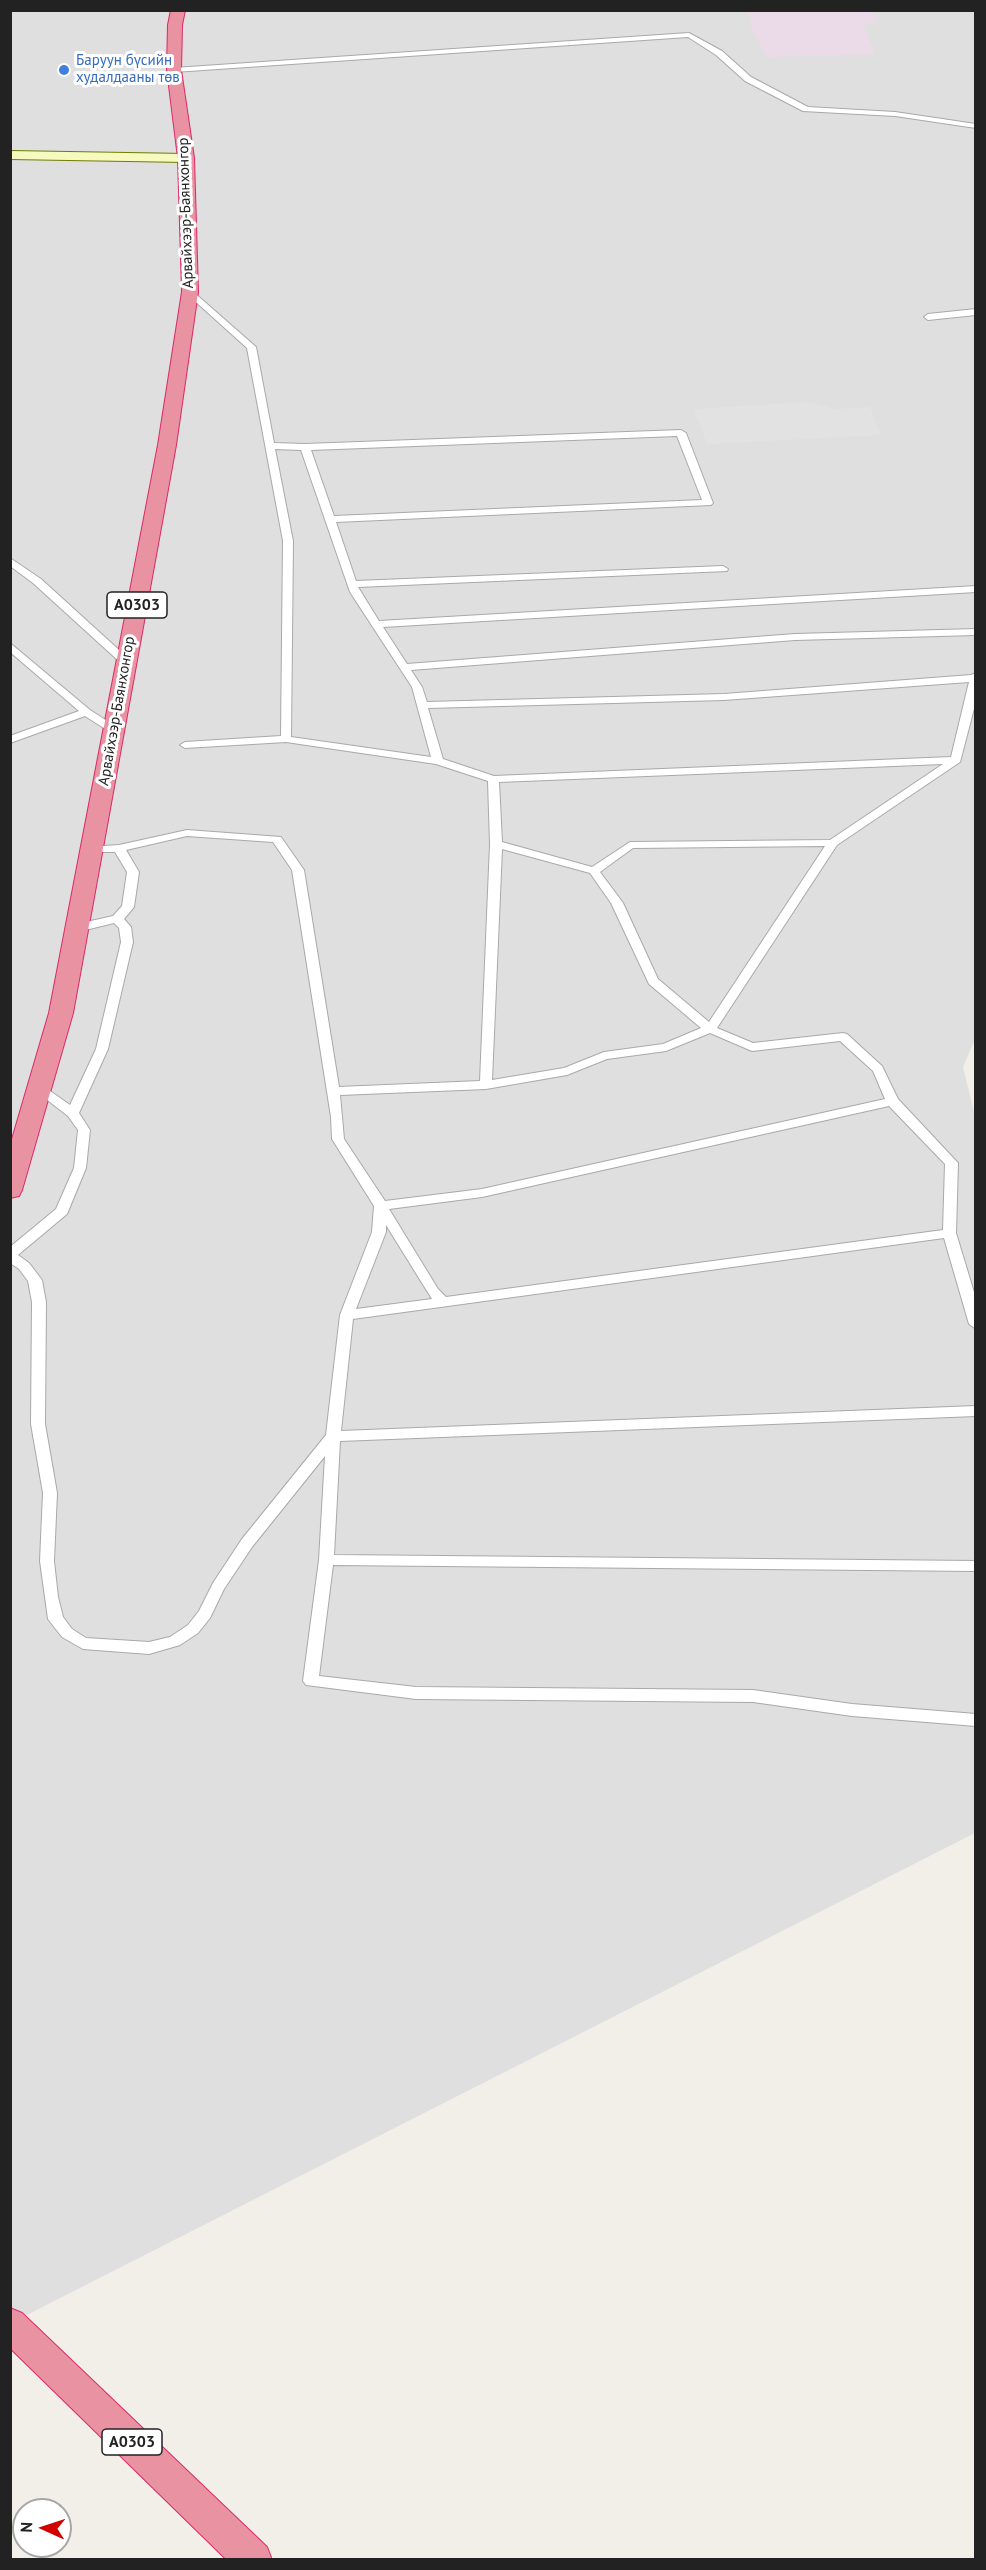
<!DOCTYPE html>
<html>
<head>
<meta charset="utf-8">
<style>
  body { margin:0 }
  #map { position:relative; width:986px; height:2570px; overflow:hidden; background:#f2efe9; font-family:"PT Sans",sans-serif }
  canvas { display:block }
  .frame { position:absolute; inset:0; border:12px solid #222; pointer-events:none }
  .north { position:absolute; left:12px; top:2498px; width:60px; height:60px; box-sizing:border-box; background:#fff; border:2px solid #a7a7a7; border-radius:50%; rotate:273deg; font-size:16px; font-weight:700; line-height:24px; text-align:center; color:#222 }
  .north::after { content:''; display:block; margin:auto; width:21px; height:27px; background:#d40000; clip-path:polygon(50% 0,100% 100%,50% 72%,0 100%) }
</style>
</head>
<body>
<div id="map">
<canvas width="986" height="2570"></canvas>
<div class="frame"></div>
<div class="north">N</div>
</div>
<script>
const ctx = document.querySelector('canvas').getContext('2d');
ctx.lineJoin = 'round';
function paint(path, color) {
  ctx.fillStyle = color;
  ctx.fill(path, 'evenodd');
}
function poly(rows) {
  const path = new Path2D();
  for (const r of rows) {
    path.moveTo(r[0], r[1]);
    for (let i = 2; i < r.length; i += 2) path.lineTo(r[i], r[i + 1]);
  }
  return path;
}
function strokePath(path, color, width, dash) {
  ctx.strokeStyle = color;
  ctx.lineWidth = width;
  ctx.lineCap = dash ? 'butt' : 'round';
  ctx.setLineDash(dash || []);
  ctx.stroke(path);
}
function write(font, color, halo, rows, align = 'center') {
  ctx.font = font + ' "PT Sans",sans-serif';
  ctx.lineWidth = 6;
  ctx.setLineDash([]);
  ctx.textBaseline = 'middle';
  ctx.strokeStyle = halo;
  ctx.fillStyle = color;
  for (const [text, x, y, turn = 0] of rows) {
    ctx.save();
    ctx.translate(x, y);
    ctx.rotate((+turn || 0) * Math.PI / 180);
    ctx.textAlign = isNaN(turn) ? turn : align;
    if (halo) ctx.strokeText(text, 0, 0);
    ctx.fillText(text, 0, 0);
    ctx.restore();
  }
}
paint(poly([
  [11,11,975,11,976,1037,963,1067,976,1120,975,1833,11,2323]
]), '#e0dfdf');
paint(poly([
  [872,11,877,22,863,24,875,54,767,57,754,33,748,12]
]), '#ebdbe8');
paint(poly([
  [810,402,836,409,870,407,881,435,707,444,694,409]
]), '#e2e2e2');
const street = poly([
  [689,33,722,51,751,77,808,107,895,112,976,124,976,128,895,116,803,111,745,81,716,55,688,37,174,72,170,70,174,68,689,33],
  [190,289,256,347,274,443,305,444,681,430,686,433,713,503,711,505,336,522,356,581,723,566,728,569,727,571,358,587,379,621,976,586,976,592,383,627,407,664,795,634,976,629,976,635,795,640,411,670,422,687,427,702,724,694,971,675,976,673,976,701,960,762,837,845,717,1028,753,1043,843,1033,847,1034,882,1066,898,1099,958,1163,956,1233,976,1299,976,1329,969,1324,944,1238,353,1319,341,1431,976,1406,976,1416,340,1441,334,1555,976,1561,976,1571,333,1565,319,1676,416,1687,753,1690,852,1704,976,1714,976,1726,852,1716,753,1702,416,1699,306,1685,303,1681,319,1560,325,1456,252,1547,224,1589,210,1618,198,1633,180,1645,149,1654,83,1649,62,1637,48,1619,40,1561,43,1493,31,1424,32,1302,28,1281,19,1269,10,1263,10,1247,56,1209,74,1168,78,1130,68,1116,33,1089,35,1086,43,1086,70,1105,96,1049,121,942,119,928,114,923,77,932,71,928,73,925,113,916,122,906,127,872,115,852,93,852,89,851,89,847,119,845,187,830,281,837,304,870,339,1087,480,1081,490,844,488,781,436,764,286,742,185,748,180,745,185,742,281,736,283,541,247,348,187,294,187,290,190,289],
  [677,436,702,500,334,516,311,450,677,436],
  [275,449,301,450,350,592,412,687,431,757,291,737,293,541,275,449],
  [969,682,951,757,494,776,443,759,428,708,724,700,969,682],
  [943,764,830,840,630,842,592,867,502,842,499,782,943,764],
  [187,836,273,842,292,870,331,1117,332,1139,374,1206,372,1232,340,1315,326,1435,242,1539,213,1583,199,1611,188,1625,170,1637,149,1642,86,1638,72,1629,63,1617,58,1597,54,1561,57,1493,45,1424,46,1302,42,1280,29,1263,18,1255,67,1214,86,1168,90,1130,79,1113,108,1049,133,942,131,927,124,919,134,907,139,872,126,850,187,836],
  [825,846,709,1022,658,979,623,903,600,872,633,848,825,846],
  [502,849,590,873,611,903,649,984,701,1028,663,1044,604,1052,564,1068,492,1080,502,849],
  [710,1033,752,1051,840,1041,873,1071,885,1099,482,1189,385,1201,344,1139,340,1095,486,1089,567,1075,607,1059,666,1051,710,1033],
  [889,1106,945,1164,943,1230,446,1297,438,1289,389,1209,482,1197,889,1106],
  [386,1225,432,1299,356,1309,386,1232,386,1225],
  [976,309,976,315,928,320,924,317,928,314,976,309],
  [10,558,41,579,130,660,130,664,122,664,33,583,10,566,10,558],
  [10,643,90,710,118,728,118,732,110,732,85,716,10,743,10,736,79,711,10,652,10,643]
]);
const secondary = poly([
  [10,151,186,154,192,158,186,162,10,159,10,151]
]);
const highway = poly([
  [171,10,185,10,182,25,181,70,194,158,198,292,176,445,73,1013,22,1190,19,1196,10,1198,10,1146,49,1013,158,445,182,292,178,158,167,70,168,25,171,10],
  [10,2308,22,2313,267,2547,272,2560,227,2560,10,2348,10,2308]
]);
strokePath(street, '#a9a9a9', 2);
strokePath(secondary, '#707d05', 2);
strokePath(highway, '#dc2a67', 2);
paint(street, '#fff');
paint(secondary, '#f7fabf');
paint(highway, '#e892a2');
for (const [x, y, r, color] of [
  [64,70,6,"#3f7fe0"]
]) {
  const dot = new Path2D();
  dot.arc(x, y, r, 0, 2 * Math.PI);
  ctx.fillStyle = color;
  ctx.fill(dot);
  strokePath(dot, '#fff', 2);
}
write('15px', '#366cbe', '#fff', [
  ["Баруун бүсийн",76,61],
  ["худалдааны төв",76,78]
], 'left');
write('15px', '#222', '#fff', [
  ["Арвайхээр-Баянхонгор",186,213,-92],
  ["Арвайхээр-Баянхонгор",117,711,-80]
]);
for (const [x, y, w] of [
  [137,605,60],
  [132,2442,60]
]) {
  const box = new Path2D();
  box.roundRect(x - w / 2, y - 13, w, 26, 4.5);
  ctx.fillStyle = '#fff';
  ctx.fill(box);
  strokePath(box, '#222', 1.5);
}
write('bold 16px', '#222', null, [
  ["A0303",137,605],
  ["A0303",132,2442]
]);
</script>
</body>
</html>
